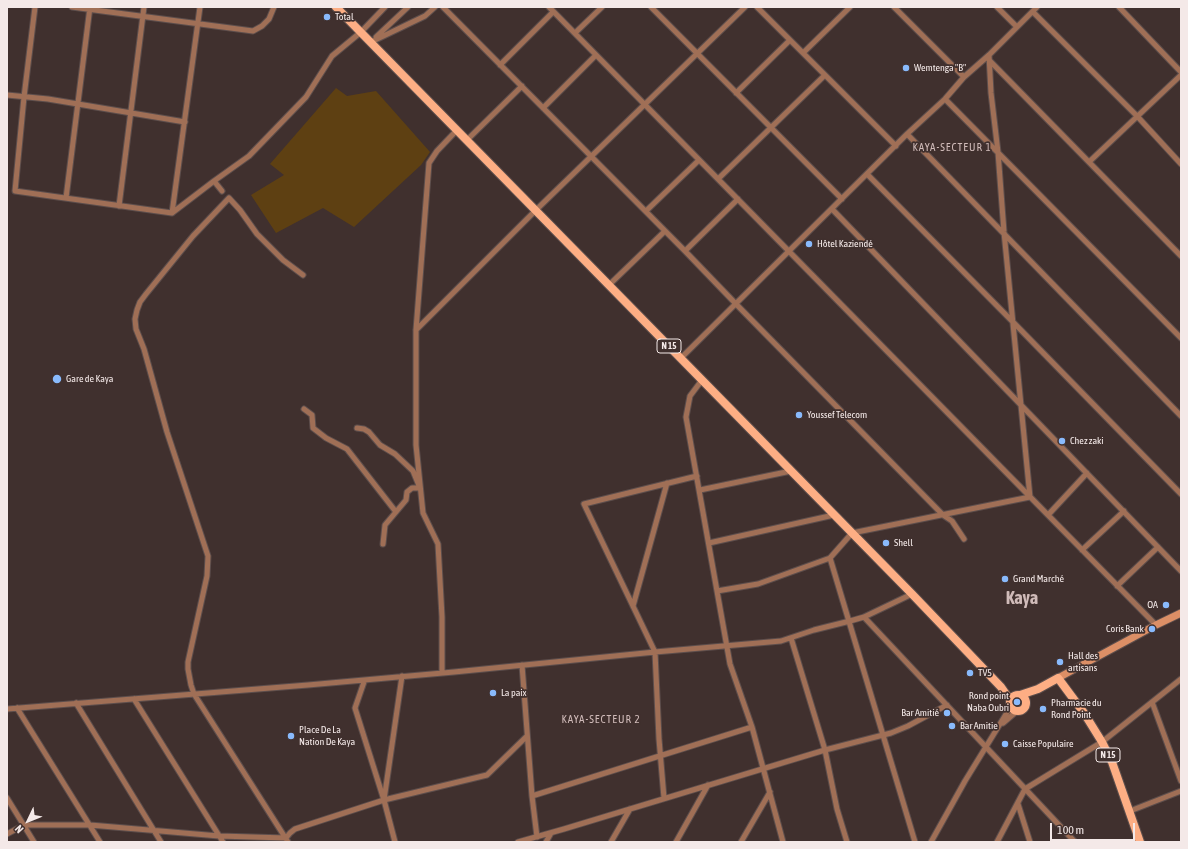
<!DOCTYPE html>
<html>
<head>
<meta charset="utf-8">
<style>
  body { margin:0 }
  #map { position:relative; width:1188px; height:849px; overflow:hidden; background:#40302e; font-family:"Asap Condensed",sans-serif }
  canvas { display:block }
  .frame { position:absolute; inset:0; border:8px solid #f4e9e8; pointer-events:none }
  .north { position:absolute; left:8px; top:801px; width:40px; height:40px; -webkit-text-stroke:3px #40302e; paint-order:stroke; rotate:227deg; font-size:11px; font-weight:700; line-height:16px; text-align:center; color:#f4e9e8 }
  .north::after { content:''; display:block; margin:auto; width:14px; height:18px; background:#f4e9e8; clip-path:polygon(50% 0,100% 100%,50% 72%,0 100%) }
  .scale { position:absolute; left:1050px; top:823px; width:85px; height:18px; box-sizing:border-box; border:2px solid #f4e9e8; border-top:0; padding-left:5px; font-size:12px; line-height:14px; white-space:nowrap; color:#f4e9e8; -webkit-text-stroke:3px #40302e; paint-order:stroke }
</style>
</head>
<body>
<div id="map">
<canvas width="1188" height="849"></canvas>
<div class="frame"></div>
<div class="north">N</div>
<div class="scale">100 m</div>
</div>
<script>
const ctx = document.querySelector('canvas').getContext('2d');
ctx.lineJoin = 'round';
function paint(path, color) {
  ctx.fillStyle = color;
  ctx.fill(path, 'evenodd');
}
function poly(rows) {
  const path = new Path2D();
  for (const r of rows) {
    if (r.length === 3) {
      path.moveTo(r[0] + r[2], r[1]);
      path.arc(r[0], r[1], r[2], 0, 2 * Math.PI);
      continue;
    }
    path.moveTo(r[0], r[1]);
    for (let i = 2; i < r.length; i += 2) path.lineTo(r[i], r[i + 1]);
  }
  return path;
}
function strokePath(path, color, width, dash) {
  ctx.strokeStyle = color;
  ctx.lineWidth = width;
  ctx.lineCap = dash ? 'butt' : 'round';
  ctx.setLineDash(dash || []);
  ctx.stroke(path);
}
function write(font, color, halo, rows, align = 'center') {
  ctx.font = font + ' "Asap Condensed",sans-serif';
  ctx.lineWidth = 3.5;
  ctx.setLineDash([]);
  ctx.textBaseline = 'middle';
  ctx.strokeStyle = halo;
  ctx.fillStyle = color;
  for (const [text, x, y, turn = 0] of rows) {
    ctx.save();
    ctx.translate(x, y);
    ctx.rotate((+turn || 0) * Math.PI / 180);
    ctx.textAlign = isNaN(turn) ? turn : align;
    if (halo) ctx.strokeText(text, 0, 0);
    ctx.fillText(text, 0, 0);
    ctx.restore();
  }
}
paint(poly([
  [336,88,347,96,376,91,430,152,421,165,354,227,323,208,276,233,251,195,284,175,270,164]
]), '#5e4012');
const minor = poly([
  [35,7,24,97,15,191,172,213,214,181,249,156,306,97,332,56,361,32,385,7],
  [72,7,253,31,262,26,269,19,274,7],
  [443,7,685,251,736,304,943,515,952,521,964,539],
  [549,7,1156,625],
  [651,7,842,199],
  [757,7,896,146],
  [894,7,964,77],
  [997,7,1017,27],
  [1119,7,1181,72],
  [1033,12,1137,116,1181,164],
  [575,33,602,7],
  [376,37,408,7],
  [373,41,425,16,435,7],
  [803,53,850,7],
  [989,60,1181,256],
  [500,65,553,12],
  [736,93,790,40],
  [7,95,48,99,185,122],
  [945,99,1181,338],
  [543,108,596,55],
  [907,134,1181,416],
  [467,140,522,86],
  [1089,162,1181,75],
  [867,174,1013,322,1181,494],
  [718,179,825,75],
  [214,181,222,191],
  [66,198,90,7],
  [119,206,144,7],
  [832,209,1181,571],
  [646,211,699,160],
  [172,213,200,7],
  [685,251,738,199],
  [609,285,665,231],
  [416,330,536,210,745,7],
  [681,358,907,134,945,99,964,77,989,55,1037,7],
  [702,380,690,396,686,417,730,664,752,727,783,842],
  [304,409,312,415,313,428,326,438,347,449,396,512],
  [357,428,364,429,369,432,380,445,395,454,413,471,420,488,412,488,407,492,406,500,385,525,383,544],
  [700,490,791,471],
  [1048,515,1087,473],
  [709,543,834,515],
  [1082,550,1124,511],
  [830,558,915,842],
  [1117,586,1158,547],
  [717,591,758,584,830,558,852,533,1030,497,1004,232,998,152,991,93,989,55],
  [633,606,667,483],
  [864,617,1075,842],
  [791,638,825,750,837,809,847,842],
  [522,665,532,796,537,837],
  [442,673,442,617,438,544,423,513,416,445,416,330,429,163,437,151,457,130],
  [364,682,355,708,383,797],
  [134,699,223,842],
  [1152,702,1181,781],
  [76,703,161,842],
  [17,708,100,842],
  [7,709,308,685,454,672,655,652,781,641,814,630,850,621,864,617,912,594],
  [1003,723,1017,711],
  [532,796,752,727],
  [7,798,34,842],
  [664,798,659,739,655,652,584,504,697,476],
  [384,800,402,676],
  [1018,804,1030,842],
  [1130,811,1181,791],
  [7,834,24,825,90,825,219,836,286,838,290,833,295,829,384,800],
  [288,842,194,694,191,685,188,669,188,662,207,576,208,556,167,432,144,349,136,329,135,319,137,310,140,302,146,294,193,236,229,198,240,210,257,234,283,260,303,275],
  [395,842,384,800,487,775,527,736],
  [518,842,564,829,825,750,891,733,908,726,947,705],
  [546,842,551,833],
  [611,842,630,809],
  [676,842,708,785],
  [741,842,770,792],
  [931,842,965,781,1011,706],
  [997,842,1025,789,1102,742,1181,679]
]);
const secondary = poly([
  [1058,678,1156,625,1181,613]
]);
const primary = poly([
  [336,7,912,594,1001,687,1010,700],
  [1018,703,8],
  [1020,695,1038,689,1058,678,1084,713,1102,742,1112,762,1140,842]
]);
strokePath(minor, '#5d4e4c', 7);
strokePath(secondary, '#5d4e4c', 9);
strokePath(primary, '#5d4e4c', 10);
strokePath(minor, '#a06f56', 5);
strokePath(secondary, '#dc8f66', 7);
strokePath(primary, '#fdae84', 8);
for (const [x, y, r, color] of [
  [327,17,4,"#89bafc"],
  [906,68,4,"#89bafc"],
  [809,244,4,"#89bafc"],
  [57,379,5,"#89bafc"],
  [799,415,4,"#89bafc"],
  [1062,441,4,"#89bafc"],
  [886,543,4,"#89bafc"],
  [1005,579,4,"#89bafc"],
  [1166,605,4,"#89bafc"],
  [1152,629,4,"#89bafc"],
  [1060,662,4,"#89bafc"],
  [970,673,4,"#89bafc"],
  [493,693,4,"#89bafc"],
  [1017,702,4,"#89bafc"],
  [1043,709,4,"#89bafc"],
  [947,713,4,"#89bafc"],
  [952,726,4,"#89bafc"],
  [291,736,4,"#89bafc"],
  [1005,744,4,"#89bafc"]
]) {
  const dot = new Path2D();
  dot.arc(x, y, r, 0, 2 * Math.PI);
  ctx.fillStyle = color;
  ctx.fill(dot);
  strokePath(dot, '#40302e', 1.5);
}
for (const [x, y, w] of [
  [669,346,24],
  [1108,755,24]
]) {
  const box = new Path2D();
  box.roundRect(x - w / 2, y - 7, w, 14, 3);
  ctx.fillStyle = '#40302e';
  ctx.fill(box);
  strokePath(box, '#f4e9e8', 1);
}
write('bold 9px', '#f4e9e8', null, [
  ["N 15",669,346],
  ["N 15",1108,755]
]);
write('10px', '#f4e9e8', '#40302e', [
  ["Total",335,17],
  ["Wemtenga \"B\"",914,68],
  ["Hôtel Kaziendé",817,244],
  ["Gare de Kaya",66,379],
  ["Youssef Telecom",807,415],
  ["Chez zaki",1070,441],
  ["Shell",894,543],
  ["Grand Marché",1013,579],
  ["OA",1158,605,"right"],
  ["Coris Bank",1144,629,"right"],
  ["Hall des",1068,656],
  ["artisans",1068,668],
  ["TV5",978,673],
  ["La paix",501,693],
  ["Rond point",1009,696,"right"],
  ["Naba Oubri",1009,708,"right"],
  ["Pharmacie du",1051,703],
  ["Rond Point",1051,715],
  ["Bar Amitié",939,713,"right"],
  ["Bar Amitie",960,726],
  ["Place De La",299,730],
  ["Nation De Kaya",299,742],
  ["Caisse Populaire",1013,744]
], 'left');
ctx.letterSpacing = '1px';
write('11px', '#d0bbb9', '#40302e', [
  ["KAYA-SECTEUR 1",952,148],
  ["KAYA-SECTEUR 2",601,720]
]);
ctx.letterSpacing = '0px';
write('bold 18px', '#d0bbb9', '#40302e', [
  ["Kaya",1022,598]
]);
</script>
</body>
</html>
